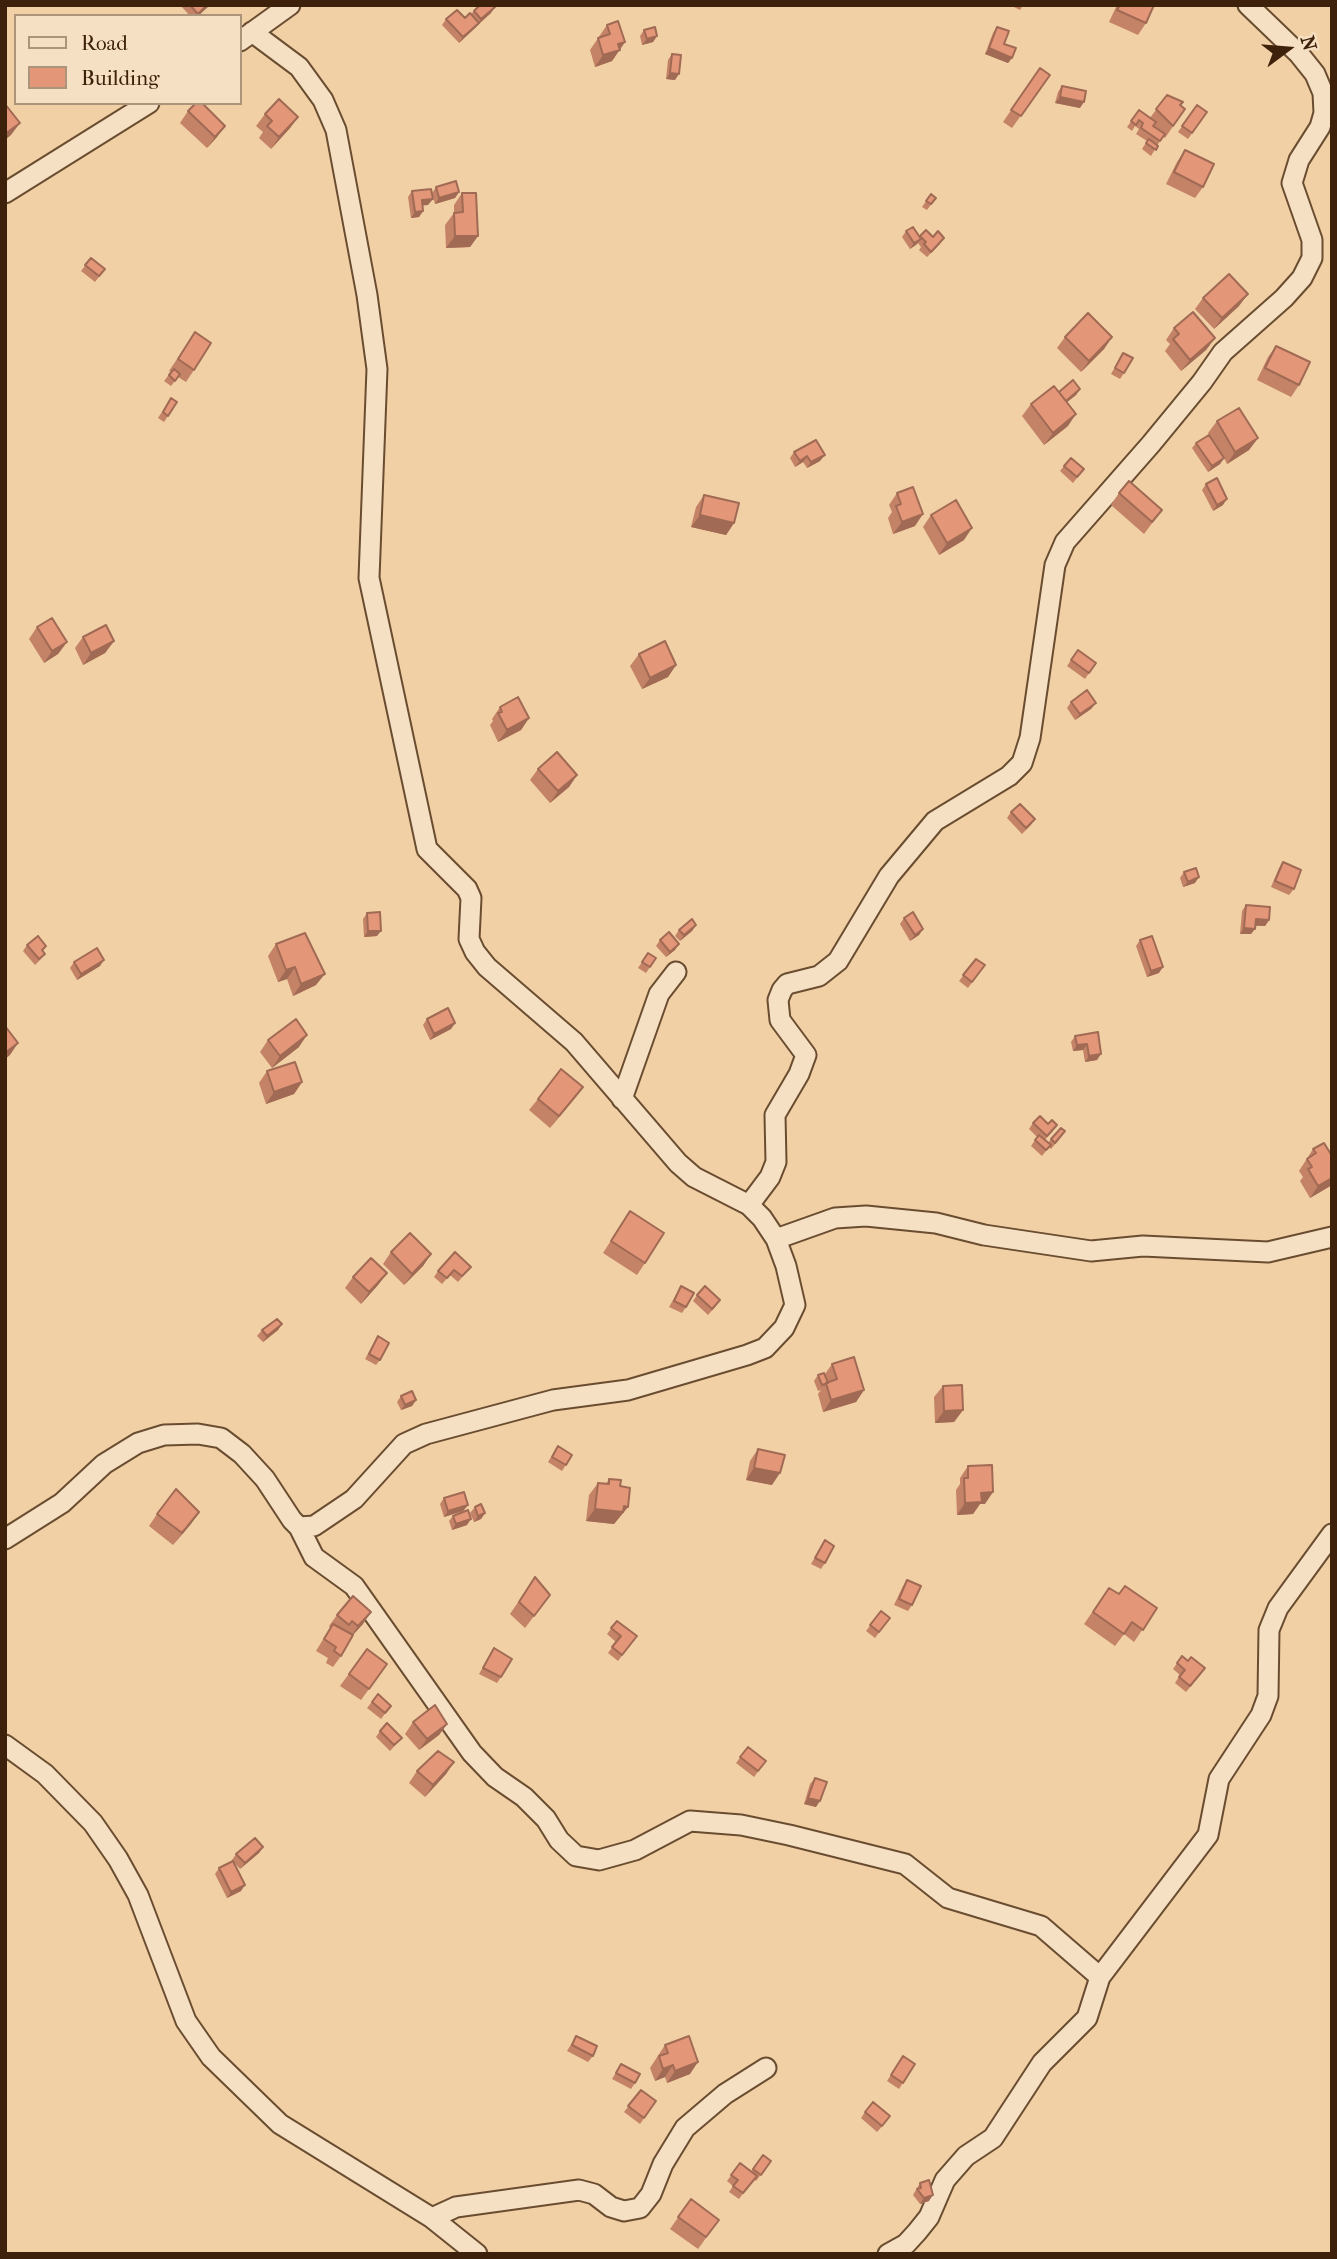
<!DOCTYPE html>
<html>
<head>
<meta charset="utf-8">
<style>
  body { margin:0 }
  #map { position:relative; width:1337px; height:2259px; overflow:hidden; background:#f0d0a4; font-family:"IM FELL French Canon",serif }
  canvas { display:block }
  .frame { position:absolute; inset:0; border:7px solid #3e210a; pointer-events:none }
  .legend { position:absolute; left:14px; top:14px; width:228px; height:91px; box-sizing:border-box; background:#f5e0c4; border:2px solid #ac947a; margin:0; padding:9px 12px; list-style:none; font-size:21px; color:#3e210a }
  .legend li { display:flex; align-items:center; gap:14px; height:35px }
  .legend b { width:35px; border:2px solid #ac947a }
  .north { position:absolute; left:1253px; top:14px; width:70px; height:70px; -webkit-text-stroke:5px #f5e0c4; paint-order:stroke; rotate:74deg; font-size:19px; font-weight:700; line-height:28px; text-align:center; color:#3e210a }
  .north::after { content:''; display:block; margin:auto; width:24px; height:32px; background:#3e210a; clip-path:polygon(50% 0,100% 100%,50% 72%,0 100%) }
</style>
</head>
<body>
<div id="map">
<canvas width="1337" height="2259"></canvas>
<div class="frame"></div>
<ul class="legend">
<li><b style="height:9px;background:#f5e0c4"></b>Road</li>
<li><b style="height:19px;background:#e49778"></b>Building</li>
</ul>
<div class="north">N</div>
</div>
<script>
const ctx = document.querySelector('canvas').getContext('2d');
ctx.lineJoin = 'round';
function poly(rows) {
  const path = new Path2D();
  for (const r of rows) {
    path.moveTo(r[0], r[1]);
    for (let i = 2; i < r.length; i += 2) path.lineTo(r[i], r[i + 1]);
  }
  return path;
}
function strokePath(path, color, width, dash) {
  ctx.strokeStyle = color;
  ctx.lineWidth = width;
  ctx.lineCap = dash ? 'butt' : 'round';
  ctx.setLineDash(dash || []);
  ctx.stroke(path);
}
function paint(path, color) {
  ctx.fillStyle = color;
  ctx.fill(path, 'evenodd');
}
const street = poly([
  [240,41,290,5],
  [5,193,149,103],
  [622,1099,659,994,676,972],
  [749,1205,770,1177,776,1162,775,1115,799,1074,806,1055,780,1020,778,1000,782,990,787,984,819,976,838,961,889,876,935,821,1009,776,1022,763,1030,738,1055,565,1065,542,1151,444,1202,382,1223,352,1284,298,1302,278,1312,258,1312,240,1292,183,1299,160,1320,127,1324,113,1323,93,1315,74,1299,54,1248,5],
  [776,1239,835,1218,866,1216,936,1223,984,1235,1091,1251,1143,1246,1268,1252,1332,1237],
  [299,1527,314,1557,354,1586,472,1753,495,1777,524,1797,546,1819,559,1840,576,1856,599,1860,635,1850,690,1821,741,1825,789,1835,905,1864,948,1898,1041,1926,1100,1977],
  [5,1539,62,1503,104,1464,138,1443,164,1435,198,1434,221,1438,242,1454,265,1479,292,1520,299,1527,314,1526,354,1499,404,1444,426,1434,553,1400,628,1390,747,1355,765,1348,784,1328,795,1305,786,1266,776,1239,762,1218,749,1205,694,1177,678,1163,574,1042,487,967,475,952,469,939,471,898,467,889,427,849,369,578,377,369,367,295,336,130,323,100,299,67,252,32],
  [5,1745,45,1774,93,1823,118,1859,138,1895,186,2021,211,2057,280,2124,432,2218,477,2254],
  [432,2218,456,2207,579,2190,594,2194,611,2207,624,2211,640,2208,651,2194,663,2164,685,2128,725,2094,766,2068],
  [888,2254,906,2244,917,2232,929,2217,945,2180,966,2156,993,2138,1042,2063,1087,2018,1100,1977,1208,1835,1219,1779,1261,1715,1268,1696,1269,1630,1278,1608,1332,1534]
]);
strokePath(street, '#6a4d30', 23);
strokePath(street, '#f5e0c4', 19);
paint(poly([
  [183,5,210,5,198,16,190,16,182,7],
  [1010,5,1023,5,1020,10],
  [1117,5,1154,5,1146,23,1138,35,1109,22],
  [474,11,491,13,459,43,442,25,446,19,465,18,471,14],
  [607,25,625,42,612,61,595,67,590,50],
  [997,27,1004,44,1012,58,1008,63,985,54,993,33],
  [644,30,657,36,653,42,642,45,640,36],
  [672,54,675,80,666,79,668,60],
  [1040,68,1050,75,1012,128,1003,122],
  [1062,86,1080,108,1055,103,1058,92],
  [1167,95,1185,109,1165,138,1163,136,1151,156,1142,149,1147,141,1136,134,1139,129,1135,126,1132,131,1127,127,1139,110,1150,118],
  [1197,105,1207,112,1188,139,1178,132],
  [188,111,217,137,207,148,180,123],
  [265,114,298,117,290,128,271,149,259,138,263,132,256,126],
  [1185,150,1203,187,1195,198,1166,184,1177,162],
  [436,187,459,192,455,198,435,204,432,193],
  [412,191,428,205,423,205,423,211,419,217,411,218,408,197],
  [462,193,478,236,470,247,446,248,445,225,454,213,454,205],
  [931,194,936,198,927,210,922,207],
  [926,230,940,244,927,257,919,250,921,247,918,243,910,249,902,237,906,231,919,237],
  [91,258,105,269,95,282,81,271],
  [1203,298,1239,306,1214,329,1195,309],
  [1174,328,1215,338,1206,350,1181,371,1165,351,1170,344,1166,340],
  [195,332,194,370,186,382,178,377,171,386,164,381,171,372,169,371],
  [1065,337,1112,337,1104,349,1081,372,1057,348],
  [1276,346,1299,385,1291,397,1257,380,1268,357],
  [1123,353,1124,373,1120,379,1111,374],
  [1080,389,1076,395,1067,402,1068,426,1044,445,1022,416,1031,404,1059,392],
  [171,398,177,402,164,422,158,418],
  [1217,421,1258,438,1249,450,1227,464,1224,458,1220,464,1208,472,1192,448,1196,443,1220,453,1208,433],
  [794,452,820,461,807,468,803,462,795,467,790,458],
  [1064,466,1084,469,1073,483,1060,471],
  [1206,484,1223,505,1213,511,1202,490],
  [897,493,915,526,893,534,888,518,892,512,889,505],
  [1119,493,1162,510,1144,534,1111,505],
  [704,495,734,523,726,535,691,527,696,507],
  [931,515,964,540,939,555,923,527],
  [37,627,67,642,58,654,44,663,29,639],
  [83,637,114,641,105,653,83,665,75,648],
  [1078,650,1096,663,1085,679,1067,666],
  [639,654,676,665,668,677,642,689,630,666],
  [1071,702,1096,703,1091,709,1075,720,1067,708],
  [500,707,529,718,521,730,498,742,490,725,493,721,492,719],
  [538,769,577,775,569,787,550,803,530,780],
  [1011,812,1035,819,1031,825,1022,834,1007,818],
  [1283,862,1294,889,1289,895,1271,887,1279,868],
  [1184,872,1195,883,1183,887,1180,878],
  [1246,905,1269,920,1265,926,1255,926,1251,934,1240,934,1242,911],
  [367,913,377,936,364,937,363,919],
  [904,918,923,929,919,935,910,941,900,924],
  [696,925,692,931,680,941,675,936,679,930],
  [660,940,675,950,666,957,656,946],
  [1140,940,1159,973,1147,977,1136,946],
  [276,944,316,985,293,996,287,979,278,982,268,956],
  [27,945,46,946,43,951,45,954,41,959,35,965,23,951],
  [648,953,656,958,646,973,638,968],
  [976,959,985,965,968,988,959,981],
  [74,962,100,966,77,980,70,968],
  [427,1019,455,1023,451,1029,430,1040,423,1025],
  [1098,1032,1097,1060,1085,1062,1083,1050,1073,1051,1071,1042,1075,1036],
  [268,1040,299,1047,272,1068,260,1052],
  [267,1071,302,1082,294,1094,266,1104,259,1083],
  [583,1087,550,1128,529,1110,538,1099],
  [1033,1123,1053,1131,1045,1140,1048,1143,1051,1139,1061,1137,1051,1149,1049,1147,1042,1156,1031,1146,1037,1137,1029,1129],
  [1313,1149,1332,1185,1310,1198,1300,1181,1303,1177,1299,1171],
  [630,1211,645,1263,637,1275,603,1253],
  [391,1252,431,1254,423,1266,404,1285,383,1264],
  [471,1267,458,1282,450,1275,442,1284,434,1277,438,1271],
  [387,1273,378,1285,361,1304,345,1288,353,1277],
  [681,1286,686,1307,682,1313,669,1307],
  [697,1295,716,1306,708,1315,693,1301],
  [282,1324,278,1330,263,1342,257,1336,262,1330],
  [378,1336,380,1360,376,1365,365,1359],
  [832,1364,864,1390,856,1402,823,1412,818,1394,821,1390,818,1391,814,1381,818,1375,825,1374],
  [943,1386,963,1410,954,1422,935,1423,934,1397],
  [401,1396,416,1400,412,1406,401,1410,397,1402],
  [558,1446,572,1455,562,1471,548,1462],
  [758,1449,772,1485,746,1480,750,1461],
  [968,1466,985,1504,980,1504,973,1514,957,1515,956,1490,960,1484,960,1478],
  [609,1479,620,1486,628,1507,614,1524,586,1521,589,1495,598,1483,606,1484],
  [444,1498,468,1505,463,1511,444,1517,440,1504],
  [475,1507,485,1513,481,1519,474,1522,470,1513],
  [199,1512,173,1545,149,1526,157,1514],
  [453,1516,467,1525,452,1530,449,1521],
  [825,1540,825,1563,821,1569,811,1564],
  [535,1577,550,1595,525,1628,510,1614],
  [907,1580,912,1605,908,1611,894,1605,903,1586],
  [1109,1588,1119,1594,1157,1608,1134,1642,1124,1634,1115,1646,1084,1624],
  [881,1611,890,1618,875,1638,866,1631],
  [337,1615,363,1624,352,1636,341,1656,333,1667,326,1663,328,1658,316,1651,330,1628,329,1626],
  [617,1621,637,1636,618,1661,608,1653,616,1642,607,1634],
  [494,1648,501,1677,497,1683,479,1674],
  [367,1649,387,1664,361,1700,340,1686],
  [1182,1656,1201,1674,1186,1692,1175,1683,1180,1675,1173,1669],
  [378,1694,391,1706,381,1719,367,1708],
  [413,1722,447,1724,439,1735,419,1750,405,1734],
  [380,1731,402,1738,390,1751,376,1737],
  [748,1747,766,1761,754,1777,736,1763],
  [454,1762,446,1774,425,1797,409,1783,417,1771],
  [815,1778,816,1807,804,1804,810,1784],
  [263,1847,259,1853,240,1869,232,1860,236,1854],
  [219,1868,241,1891,227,1898,215,1874],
  [576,2036,593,2056,588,2062,567,2051],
  [665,2045,690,2074,667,2083,665,2077,655,2081,650,2068],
  [903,2056,915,2064,899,2089,887,2081],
  [621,2064,635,2083,631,2089,612,2079],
  [641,2090,656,2101,640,2124,624,2112],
  [865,2112,886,2122,877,2132,861,2118],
  [763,2155,771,2161,756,2181,754,2179,739,2199,729,2192,733,2186,727,2181,740,2163,751,2171],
  [920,2183,929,2201,920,2204,913,2195],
  [691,2199,719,2220,698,2249,670,2229]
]), '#c48267');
paint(poly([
  [207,5,210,5,198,16,196,16],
  [495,7,491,13,477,25,481,19],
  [479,23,475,28,459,43,463,37],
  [657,36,653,42,642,45,647,39],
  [625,42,612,61,595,67,603,55,618,44],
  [989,48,1012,58,1008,63,985,54],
  [670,73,679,74,675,80,666,79],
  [1060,97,1084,102,1080,108,1055,103],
  [298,117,290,128,271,149,279,137],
  [20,123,11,135,5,140,5,134],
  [225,126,217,137,207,148,215,137],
  [459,192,455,198,435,204,439,198],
  [433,199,428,205,418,206,422,200],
  [423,211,419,217,411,218,415,212],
  [455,236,478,236,470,247,446,248],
  [921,239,916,245,910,249,914,243],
  [1248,294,1239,306,1214,329,1222,318],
  [1112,337,1104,349,1081,372,1089,361],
  [1215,338,1206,350,1181,371,1190,360],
  [1080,389,1076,395,1061,407,1065,401],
  [1076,414,1068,426,1044,445,1053,433],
  [1258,438,1249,450,1227,464,1235,452],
  [825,455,820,461,807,468,811,462],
  [807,456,803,462,795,467,800,461],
  [1224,458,1220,464,1208,472,1212,466],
  [1227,499,1223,505,1213,511,1217,505],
  [923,514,915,526,893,534,902,522],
  [700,515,734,523,726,535,691,527],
  [972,528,964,540,939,555,947,543],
  [114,641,105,653,83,665,91,653],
  [67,642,58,654,44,663,52,651],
  [676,665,668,677,642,689,650,678],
  [1096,703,1091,709,1075,720,1080,714],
  [529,718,521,730,498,742,507,730],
  [577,775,569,787,550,803,558,791],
  [1199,877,1195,883,1183,887,1188,882],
  [1256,919,1269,920,1265,926,1252,925],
  [696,925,692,931,680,941,684,935],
  [1244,928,1255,929,1251,934,1240,934],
  [923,929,919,935,910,941,915,935],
  [368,931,381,931,377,936,364,937],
  [679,944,675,950,666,957,670,952],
  [104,960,100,966,77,980,81,974],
  [295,967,287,979,278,982,286,970],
  [1163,967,1159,973,1147,977,1151,971],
  [325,974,316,985,293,996,301,984],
  [455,1023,451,1029,430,1040,434,1034],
  [307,1035,299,1047,272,1068,280,1056],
  [18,1043,10,1055,5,1059,5,1053],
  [1087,1044,1083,1050,1073,1051,1077,1045],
  [1101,1054,1097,1060,1085,1062,1089,1056],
  [302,1082,294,1094,266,1104,274,1092],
  [583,1087,574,1099,550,1128,559,1116],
  [1332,1178,1332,1185,1310,1198,1318,1186],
  [431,1254,423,1266,404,1285,412,1274],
  [387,1273,378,1285,361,1304,369,1292],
  [282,1324,278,1330,263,1342,267,1336],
  [864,1390,856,1402,823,1412,831,1400],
  [416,1400,412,1406,401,1410,405,1405],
  [963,1410,954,1422,935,1423,944,1411],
  [754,1468,780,1473,772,1485,746,1480],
  [993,1492,985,1504,980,1504,973,1514,957,1515,965,1503,981,1493],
  [468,1505,463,1511,444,1517,448,1511],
  [624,1506,628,1507,614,1524,586,1521,595,1509],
  [199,1512,191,1524,173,1545,182,1533],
  [485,1513,481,1519,474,1522,478,1516],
  [471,1519,467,1525,452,1530,456,1524],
  [371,1612,363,1624,350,1638,358,1626],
  [447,1724,439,1735,419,1750,427,1739],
  [454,1762,446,1774,425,1797,433,1785],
  [808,1798,820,1801,816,1807,804,1804],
  [263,1847,259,1853,240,1869,245,1863],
  [245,1885,241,1891,227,1898,231,1892],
  [698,2062,690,2074,667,2083,675,2071],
  [673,2065,665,2077,655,2081,663,2069],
  [933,2195,929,2201,920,2204,924,2198]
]), '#a06a54');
const building = poly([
  [190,5,207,5,198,14,190,5],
  [480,5,493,5,495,7,481,19,474,11,480,5],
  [1120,5,1154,5,1146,23,1117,10,1120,5],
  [457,10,465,18,470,13,479,23,463,37,446,19,457,10],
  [618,21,625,42,618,44,620,50,603,55,598,38,610,34,607,25,618,21],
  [655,27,657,36,647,39,644,30,655,27],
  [997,27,1009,31,1004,44,1016,48,1012,58,989,48,997,27],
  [672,54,681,55,679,74,670,73,672,54],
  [1040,68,1050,75,1021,116,1011,110,1040,68],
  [1062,86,1086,91,1084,102,1060,97,1062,86],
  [1167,95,1183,102,1180,105,1185,109,1173,126,1156,109,1167,95],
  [279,99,298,117,279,137,267,126,272,121,265,114,279,99],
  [196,103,202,103,225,126,215,137,188,111,196,103],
  [5,104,20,123,5,134,5,104],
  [1197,105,1207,112,1192,133,1182,126,1197,105],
  [1139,110,1156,122,1153,126,1165,134,1160,141,1141,128,1143,123,1139,120,1136,125,1131,121,1139,110],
  [1149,139,1158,146,1156,150,1146,143,1149,139],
  [1185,150,1214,164,1203,187,1174,172,1185,150],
  [456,181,459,192,439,198,436,187,456,181],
  [431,189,433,199,422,200,423,211,415,212,412,191,431,189],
  [462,193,476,193,478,236,455,236,454,213,463,212,462,193],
  [931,194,936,198,931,204,926,201,931,194],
  [913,227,921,239,914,243,906,231,913,227],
  [926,230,933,237,938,231,944,238,931,252,924,244,926,242,920,236,926,230],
  [91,258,105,269,99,276,85,265,91,258],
  [1229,274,1248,294,1222,318,1203,298,1229,274],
  [1193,312,1215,338,1190,360,1173,339,1179,334,1174,328,1193,312],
  [1088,313,1112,337,1089,361,1065,337,1088,313],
  [195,332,211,343,194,370,178,359,195,332],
  [1276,346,1310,362,1299,385,1265,368,1276,346],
  [1123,353,1133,358,1124,373,1115,368,1123,353],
  [174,369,180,374,175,381,169,375,174,369],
  [1073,380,1080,389,1066,401,1059,392,1073,380],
  [1054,386,1076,414,1053,433,1031,404,1054,386],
  [171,398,177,402,168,416,163,412,171,398],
  [1239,408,1258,438,1235,452,1217,421,1239,408],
  [1209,435,1224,458,1212,466,1196,443,1209,435],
  [816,440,825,455,811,462,807,456,800,461,794,452,816,440],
  [1071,458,1084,469,1077,477,1064,466,1071,458],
  [1217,478,1227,499,1217,505,1206,484,1217,478],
  [1129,481,1162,510,1152,522,1119,493,1129,481],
  [913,487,923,514,902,522,896,506,901,504,897,493,913,487],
  [704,495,739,503,734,523,700,515,704,495],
  [956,500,972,528,947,543,931,515,956,500],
  [52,618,67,642,52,651,37,627,52,618],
  [106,625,114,641,91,653,83,637,106,625],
  [665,641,676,665,650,678,639,654,665,641],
  [1078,650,1096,663,1089,673,1071,660,1078,650],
  [1087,690,1096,703,1080,714,1071,702,1087,690],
  [518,697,529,718,507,730,498,713,502,712,500,707,518,697],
  [557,752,577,775,558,791,538,769,557,752],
  [1020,804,1035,819,1026,828,1011,812,1020,804],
  [1283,862,1301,870,1294,889,1275,881,1283,862],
  [1196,868,1199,877,1188,882,1184,872,1196,868],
  [1246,905,1270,907,1269,920,1256,919,1255,929,1244,928,1246,905],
  [380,912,381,931,368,931,367,913,380,912],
  [913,912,923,929,915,935,904,918,913,912],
  [692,919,696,925,684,935,679,930,692,919],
  [669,932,679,944,670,952,660,940,669,932],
  [305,933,325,974,301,984,295,967,286,970,276,944,305,933],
  [38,936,46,946,42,950,45,954,39,959,27,945,38,936],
  [1152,936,1163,967,1151,971,1140,940,1152,936],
  [97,948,104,960,81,974,74,962,97,948],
  [648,953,656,958,650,967,642,962,648,953],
  [976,959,985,965,972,982,963,975,976,959],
  [448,1008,455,1023,434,1034,427,1019,448,1008],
  [296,1019,307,1035,280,1056,268,1040,296,1019],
  [5,1026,18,1043,5,1053,5,1026],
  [1098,1032,1101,1054,1089,1056,1087,1044,1077,1045,1075,1036,1098,1032],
  [295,1062,302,1082,274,1092,267,1071,295,1062],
  [561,1069,583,1087,559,1116,538,1099,561,1069],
  [1040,1116,1048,1124,1052,1120,1057,1125,1047,1136,1033,1123,1040,1116],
  [1061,1128,1065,1131,1055,1143,1051,1139,1061,1128],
  [1039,1135,1051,1145,1046,1150,1035,1140,1039,1135],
  [1324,1143,1332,1156,1332,1178,1318,1186,1308,1169,1312,1167,1307,1159,1316,1153,1313,1149,1324,1143],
  [630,1211,664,1233,645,1263,611,1241,630,1211],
  [410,1233,431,1254,412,1274,391,1252,410,1233],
  [455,1252,471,1267,462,1276,454,1270,447,1278,438,1271,455,1252],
  [371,1258,387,1273,369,1292,353,1277,371,1258],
  [681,1286,694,1293,686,1307,674,1301,681,1286],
  [705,1286,720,1300,712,1309,697,1295,705,1286],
  [277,1319,282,1324,267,1336,262,1330,277,1319],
  [378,1336,389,1343,380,1360,369,1354,378,1336],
  [854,1357,864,1390,831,1400,826,1383,837,1379,832,1364,854,1357],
  [824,1373,828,1383,822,1385,818,1375,824,1373],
  [962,1385,963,1410,944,1411,943,1386,962,1385],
  [412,1391,416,1400,405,1405,401,1396,412,1391],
  [558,1446,572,1455,566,1465,552,1457,558,1446],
  [758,1449,785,1455,780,1473,754,1468,758,1449],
  [992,1465,993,1492,981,1493,982,1502,965,1503,964,1478,968,1478,968,1466,992,1465],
  [609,1479,621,1480,620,1486,630,1488,628,1507,624,1506,623,1512,595,1509,598,1483,609,1484,609,1479],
  [176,1489,199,1512,182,1533,157,1514,176,1489],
  [464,1492,468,1505,448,1511,444,1498,464,1492],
  [481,1504,485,1513,478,1516,475,1507,481,1504],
  [468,1510,471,1519,456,1524,453,1516,468,1510],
  [825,1540,834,1546,825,1563,815,1558,825,1540],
  [535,1577,550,1595,534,1616,519,1602,535,1577],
  [907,1580,921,1586,912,1605,899,1599,907,1580],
  [1125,1586,1157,1608,1143,1630,1132,1622,1124,1634,1093,1612,1109,1588,1119,1594,1125,1586],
  [353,1596,371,1612,358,1626,352,1621,349,1625,337,1615,353,1596],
  [881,1611,890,1618,879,1632,870,1625,881,1611],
  [617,1621,637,1636,622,1655,612,1647,621,1636,611,1628,617,1621],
  [333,1624,353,1635,341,1656,334,1651,336,1647,324,1639,333,1624],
  [494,1648,512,1659,501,1677,483,1668,494,1648],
  [367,1649,387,1664,369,1689,349,1674,367,1649],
  [1182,1656,1188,1661,1191,1657,1205,1668,1190,1686,1179,1677,1185,1670,1177,1663,1182,1656],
  [378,1694,391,1706,385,1713,372,1702,378,1694],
  [435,1705,447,1724,427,1739,413,1722,435,1705],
  [387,1723,402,1738,394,1745,380,1731,387,1723],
  [748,1747,766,1761,758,1771,740,1757,748,1747],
  [438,1751,454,1762,433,1785,417,1771,438,1751],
  [815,1778,827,1782,820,1801,808,1798,815,1778],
  [255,1838,263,1847,245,1863,236,1854,255,1838],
  [233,1861,245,1885,231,1892,219,1868,233,1861],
  [576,2036,597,2046,593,2056,572,2045,576,2036],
  [689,2036,698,2062,675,2071,673,2065,663,2069,659,2056,668,2053,665,2045,689,2036],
  [903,2056,915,2064,903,2083,891,2075,903,2056],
  [621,2064,640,2074,635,2083,616,2073,621,2064],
  [641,2090,656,2101,644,2118,628,2106,641,2090],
  [873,2102,890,2116,882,2126,865,2112,873,2102],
  [763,2155,771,2161,761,2175,753,2169,763,2155],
  [740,2163,757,2176,743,2193,733,2186,738,2180,731,2175,740,2163],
  [929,2180,933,2195,924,2198,917,2189,921,2188,920,2183,929,2180],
  [691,2199,719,2220,706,2237,678,2217,691,2199]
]);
paint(building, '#e49778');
strokePath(building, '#a06a54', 2);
</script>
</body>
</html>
